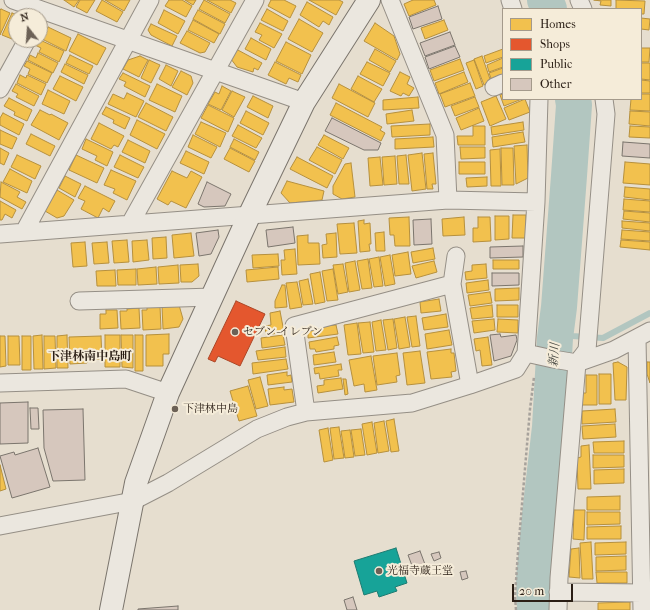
<!DOCTYPE html>
<html>
<head>
<meta charset="utf-8">
<style>
  body { margin:0 }
  #map { position:relative; width:650px; height:610px; overflow:hidden; background:#e6decf; font-family:"IM FELL French Canon",serif }
  canvas { display:block }
  .legend { position:absolute; left:502px; top:8px; width:140px; height:92px; box-sizing:border-box; background:#f5ecd9; border:1px solid #a49a8b; margin:0; padding:5px 7px; list-style:none; font-size:12px; color:#2a1e15 }
  .legend li { display:flex; align-items:center; gap:8px; height:20px }
  .legend b { width:20px; border:1px solid #a49a8b }
  .north { position:absolute; left:8px; top:8px; width:40px; height:40px; box-sizing:border-box; background:#f5ecd9; border:1px solid #a49a8b; border-radius:50%; rotate:343deg; font-size:11px; font-weight:700; line-height:16px; text-align:center; color:#2a1e15 }
  .north::after { content:''; display:block; margin:auto; width:14px; height:18px; background:#6c6156; clip-path:polygon(50% 0,100% 100%,50% 72%,0 100%) }
  .scale { position:absolute; left:512px; top:584px; width:61px; height:18px; box-sizing:border-box; border:2px solid #2a1e15; border-top:0; padding-left:5px; font-size:12px; line-height:14px; white-space:nowrap; color:#2a1e15; -webkit-text-stroke:3px #f5ecd9; paint-order:stroke }
</style>
</head>
<body>
<div id="map">
<canvas width="650" height="610"></canvas>
<ul class="legend">
<li><b style="height:11px;background:#f2c14e"></b>Homes</li>
<li><b style="height:11px;background:#e4572e"></b>Shops</li>
<li><b style="height:11px;background:#17a398"></b>Public</li>
<li><b style="height:11px;background:#d6c7bd"></b>Other</li>
</ul>
<div class="north">N</div>
<div class="scale">20 m</div>
</div>
<script>
const ctx = document.querySelector('canvas').getContext('2d');
ctx.lineJoin = 'round';
function paint(path, color) {
  ctx.fillStyle = color;
  ctx.fill(path, 'evenodd');
}
function poly(rows) {
  const path = new Path2D();
  for (const r of rows) {
    path.moveTo(r[0], r[1]);
    for (let i = 2; i < r.length; i += 2) path.lineTo(r[i], r[i + 1]);
  }
  return path;
}
function strokePath(path, color, width, dash) {
  ctx.strokeStyle = color;
  ctx.lineWidth = width;
  ctx.lineCap = dash ? 'butt' : 'round';
  ctx.setLineDash(dash || []);
  ctx.stroke(path);
}
function write(font, color, halo, rows, align = 'center') {
  ctx.font = font + ' "IM FELL French Canon","Noto Serif JP",serif';
  ctx.lineWidth = 4;
  ctx.setLineDash([]);
  ctx.textBaseline = 'middle';
  ctx.strokeStyle = halo;
  ctx.fillStyle = color;
  for (const [text, x, y, turn = 0] of rows) {
    ctx.save();
    ctx.translate(x, y);
    ctx.rotate((+turn || 0) * Math.PI / 180);
    ctx.textAlign = isNaN(turn) ? turn : align;
    if (halo) ctx.strokeText(text, 0, 0);
    ctx.fillText(text, 0, 0);
    ctx.restore();
  }
}
const homes = poly([
  [64,0,79,0,74,7,64,0],
  [80,0,95,0,87,13,76,7,80,0],
  [102,0,123,12,117,22,96,11,102,0],
  [105,0,130,0,124,11,105,0],
  [169,0,182,0,192,6,186,17,165,6,169,0],
  [185,0,196,0,193,5,185,0],
  [204,0,230,14,225,23,199,9,204,0],
  [207,0,230,0,236,3,231,13,207,0],
  [271,0,284,0,296,6,290,18,268,6,271,0],
  [309,0,339,0,343,2,336,15,309,0],
  [413,0,434,0,436,5,409,16,404,4,413,0],
  [594,0,611,0,611,6,600,5,601,1,594,0],
  [616,0,645,1,644,14,641,14,641,9,616,9,616,0],
  [307,2,333,17,329,25,323,21,319,27,300,15,307,2],
  [1,9,10,13,0,35,0,10,1,9],
  [267,9,288,21,283,31,261,20,267,9],
  [164,10,185,21,178,34,158,23,164,10],
  [198,10,225,24,220,34,193,19,198,10],
  [12,13,19,16,16,16,16,30,12,39,2,35,12,13],
  [641,18,650,19,649,30,641,29,641,18],
  [299,19,323,33,312,52,288,39,299,19],
  [193,20,219,34,214,43,188,30,193,20],
  [444,20,448,30,425,39,421,28,444,20],
  [260,23,282,34,274,48,259,40,262,35,255,32,260,23],
  [375,23,394,36,400,54,397,60,364,41,375,23],
  [151,24,177,36,172,46,151,35,148,30,151,24],
  [48,27,71,38,66,51,40,38,40,34,43,29,46,31,48,27],
  [187,31,210,43,205,52,200,53,180,43,187,31],
  [78,34,106,48,97,65,69,51,78,34],
  [251,38,271,49,266,60,245,49,251,38],
  [37,40,40,40,64,51,59,62,39,52,41,48,35,45,37,40],
  [286,42,311,55,302,74,276,61,286,42],
  [641,48,650,48,649,62,641,62,641,48],
  [236,49,262,63,258,70,254,68,253,72,237,67,231,59,236,49],
  [375,49,396,61,390,72,369,60,375,49],
  [503,49,503,57,486,63,484,56,503,49],
  [38,53,58,63,53,73,28,60,30,55,36,58,38,53],
  [70,55,93,66,89,74,66,63,70,55],
  [140,56,148,60,139,77,123,69,128,60,140,56],
  [482,56,491,82,484,85,474,59,482,56],
  [503,58,503,67,489,72,487,65,503,58],
  [460,59,464,70,434,81,430,70,460,59],
  [149,60,160,65,151,83,141,78,149,60],
  [474,60,483,86,476,89,466,63,474,60],
  [27,61,52,73,47,83,28,74,30,69,24,66,27,61],
  [275,62,301,75,298,82,289,78,286,84,268,75,275,62],
  [367,62,390,73,383,86,360,74,367,62],
  [641,63,650,63,650,80,641,79,641,63],
  [65,64,88,75,84,84,61,72,65,64],
  [166,65,178,71,171,86,159,79,166,65],
  [503,68,503,77,492,81,489,73,503,68],
  [181,71,191,76,193,83,187,95,172,87,181,71],
  [400,72,410,77,407,84,414,88,409,96,403,93,401,96,390,91,400,72],
  [464,72,468,82,439,94,435,83,464,72],
  [123,73,150,86,145,97,124,86,126,82,119,79,123,73],
  [20,75,26,78,27,75,46,84,41,95,17,83,20,75],
  [60,76,83,87,76,101,53,89,60,76],
  [358,76,382,89,374,102,351,89,358,76],
  [641,80,650,81,650,93,641,93,641,80],
  [470,83,475,96,445,107,440,94,470,83],
  [16,84,39,96,34,106,16,97,18,94,12,91,16,84],
  [157,84,182,96,175,112,149,100,157,84],
  [339,84,375,103,368,117,332,98,339,84],
  [222,86,231,91,221,110,208,104,215,92,219,94,222,86],
  [48,90,70,101,64,114,42,104,48,90],
  [232,91,245,97,234,117,222,110,232,91],
  [127,93,144,101,136,117,108,104,113,94,124,99,127,93],
  [503,94,503,99,522,99,504,106,500,95,503,94],
  [641,94,650,94,650,111,630,110,631,99,641,99,641,94],
  [253,96,273,106,268,118,247,107,253,96],
  [496,96,506,119,490,126,481,102,496,96],
  [418,97,419,108,383,110,383,100,418,97],
  [475,97,479,107,455,116,451,106,475,97],
  [9,98,32,110,27,121,14,115,15,112,4,106,9,98],
  [525,99,530,112,509,120,504,108,525,99],
  [146,103,173,117,166,131,138,117,146,103],
  [336,103,382,127,380,130,385,133,381,141,330,115,336,103],
  [208,105,234,118,228,132,201,118,208,105],
  [106,107,130,118,125,129,113,123,114,120,102,114,106,107],
  [479,108,484,121,461,130,456,118,479,108],
  [40,110,50,115,51,114,68,123,59,140,31,125,40,110],
  [412,110,414,121,387,124,386,114,412,110],
  [246,111,269,123,263,135,240,123,246,111],
  [630,111,650,112,650,126,629,124,630,111],
  [3,113,24,124,19,135,0,125,0,118,3,113],
  [137,120,165,134,157,149,130,135,137,120],
  [201,122,226,133,220,147,195,134,201,122],
  [523,122,524,130,492,135,491,127,523,122],
  [99,123,124,136,118,147,114,145,111,149,91,139,99,123],
  [430,124,430,135,392,137,391,126,430,124],
  [238,125,262,138,256,148,232,136,238,125],
  [473,126,485,126,485,145,458,145,457,136,473,136,473,126],
  [630,126,650,127,650,138,629,137,630,126],
  [0,130,17,138,12,149,0,144,0,130],
  [523,132,525,142,493,147,492,137,523,132],
  [31,134,55,146,50,156,26,144,31,134],
  [193,135,217,147,211,158,188,147,193,135],
  [324,135,349,148,343,159,318,145,324,135],
  [433,137,434,147,395,149,395,139,433,137],
  [86,139,113,152,107,166,95,160,97,156,82,149,86,139],
  [234,139,259,152,255,160,230,147,234,139],
  [128,140,150,151,145,163,122,152,128,140],
  [527,145,528,178,516,184,514,146,527,145],
  [317,147,342,160,335,174,309,160,317,147],
  [460,147,485,147,485,158,461,159,460,147],
  [0,148,9,153,4,165,0,163,0,148],
  [230,148,255,161,249,172,224,159,230,148],
  [501,148,513,148,514,185,502,185,501,148],
  [500,149,501,186,491,186,490,150,500,149],
  [186,151,209,162,204,174,180,163,186,151],
  [422,153,426,189,412,191,408,155,422,153],
  [433,153,436,184,432,184,433,189,427,189,424,154,433,153],
  [17,155,41,166,35,179,11,167,17,155],
  [76,155,104,168,97,183,69,170,76,155],
  [120,155,144,167,138,178,114,167,120,155],
  [406,155,409,184,399,184,397,156,406,155],
  [395,156,397,184,384,185,382,157,395,156],
  [297,157,333,176,327,188,290,169,297,157],
  [380,157,383,185,370,186,368,158,380,157],
  [459,162,485,162,485,174,459,174,459,162],
  [625,162,650,164,650,185,623,183,625,162],
  [351,163,355,197,342,199,333,194,333,186,345,164,351,163],
  [10,169,32,181,27,193,3,182,10,169],
  [111,170,136,181,127,200,113,193,115,189,104,185,111,170],
  [172,171,187,178,191,171,202,177,186,208,171,201,168,205,157,199,172,171],
  [65,176,81,184,75,197,59,188,65,176],
  [487,177,487,186,467,187,466,178,487,177],
  [287,181,324,191,322,200,290,203,281,193,287,181],
  [1,182,20,192,17,197,26,202,22,209,0,197,1,182],
  [85,186,115,201,109,212,103,208,98,218,81,209,85,201,78,198,85,186],
  [625,187,650,189,650,200,624,197,625,187],
  [57,190,74,200,64,216,57,218,45,211,57,190],
  [624,199,650,201,650,212,623,210,624,199],
  [0,201,16,210,12,218,5,214,2,220,0,220,0,201],
  [624,211,650,213,650,222,623,219,624,211],
  [513,215,526,215,526,238,512,238,513,215],
  [495,216,509,216,509,239,495,240,495,216],
  [409,217,410,246,395,246,394,235,390,235,389,218,409,217],
  [464,217,465,235,443,236,442,219,464,217],
  [478,217,490,217,491,241,473,242,473,228,478,228,478,217],
  [364,220,364,224,370,223,371,244,369,244,370,251,360,252,358,221,364,220],
  [622,221,650,223,650,231,622,228,622,221],
  [354,223,357,253,340,254,337,224,354,223],
  [622,230,650,232,650,241,621,239,622,230],
  [384,232,385,251,376,251,375,233,384,232],
  [191,233,194,256,174,258,172,235,191,233],
  [336,233,337,257,323,258,322,245,327,244,326,234,336,233],
  [308,235,308,243,319,243,320,264,298,265,297,236,308,235],
  [166,237,167,258,153,259,152,238,166,237],
  [127,240,129,262,114,263,112,241,127,240],
  [147,240,149,260,133,262,132,241,147,240],
  [621,240,650,242,650,250,620,247,621,240],
  [85,242,87,266,73,267,71,243,85,242],
  [107,242,109,263,94,264,92,243,107,242],
  [433,248,435,259,413,263,411,252,433,248],
  [295,249,297,274,282,275,281,260,285,260,284,250,295,249],
  [408,252,411,274,395,276,392,255,408,252],
  [278,254,279,266,253,268,252,255,278,254],
  [390,255,395,284,385,286,380,257,390,255],
  [379,257,383,286,374,287,369,259,379,257],
  [368,259,372,288,362,289,357,261,368,259],
  [493,260,519,260,519,269,493,269,493,260],
  [355,261,360,290,349,292,345,263,355,261],
  [434,261,437,272,416,278,412,266,434,261],
  [198,264,199,276,192,282,181,282,180,265,198,264],
  [343,264,348,292,338,294,333,265,343,264],
  [486,264,487,278,466,280,465,272,472,271,472,265,486,264],
  [178,265,179,283,159,284,158,267,178,265],
  [156,267,157,284,138,285,137,269,156,267],
  [278,267,279,279,247,282,246,270,278,267],
  [136,269,136,285,118,285,117,270,136,269],
  [333,269,338,300,327,301,322,271,333,269],
  [115,270,116,286,97,286,96,271,115,270],
  [320,272,325,302,315,304,310,274,320,272],
  [308,279,313,304,303,305,299,281,308,279],
  [488,280,489,290,467,293,466,283,488,280],
  [297,282,302,307,290,309,286,283,297,282],
  [282,285,285,285,287,307,275,308,275,301,282,285],
  [519,288,519,300,495,301,495,289,519,288],
  [490,292,492,303,470,306,468,295,490,292],
  [439,299,441,311,421,313,420,302,439,299],
  [179,305,183,319,179,327,163,329,162,306,179,305],
  [492,305,493,317,472,319,470,308,492,305],
  [497,305,518,305,518,317,497,317,497,305],
  [160,306,161,329,143,330,142,310,147,310,147,307,160,306],
  [139,308,140,328,121,329,120,311,127,311,127,309,139,308],
  [106,310,117,310,118,328,100,329,100,314,106,314,106,310],
  [280,311,284,332,266,335,265,326,271,325,270,313,280,311],
  [446,314,448,327,424,330,422,318,446,314],
  [416,316,420,346,412,347,407,317,416,316],
  [405,317,410,347,399,349,394,319,405,317],
  [393,319,397,348,388,350,383,320,393,319],
  [494,319,495,330,474,333,472,321,494,319],
  [498,319,518,320,518,333,497,332,498,319],
  [381,320,386,350,376,351,372,322,381,320],
  [370,322,374,352,363,353,358,323,370,322],
  [357,323,361,354,348,355,344,325,357,323],
  [336,325,338,334,308,338,308,330,313,327,336,325],
  [449,330,452,345,427,349,425,334,449,330],
  [169,334,169,354,163,354,163,366,146,366,146,335,169,334],
  [42,335,43,369,34,369,33,336,42,335],
  [67,335,68,368,57,368,57,336,67,335],
  [105,335,120,335,120,367,105,367,105,335],
  [121,335,133,335,133,368,122,367,121,335],
  [135,335,143,335,143,371,135,371,135,335],
  [283,335,285,345,262,348,261,338,283,335],
  [0,336,5,336,6,366,0,367,0,336],
  [8,336,19,336,20,365,8,365,8,336],
  [22,336,31,336,31,370,22,370,22,336],
  [44,336,55,336,56,368,44,369,44,336],
  [101,336,102,359,87,360,87,363,70,364,69,337,101,336],
  [337,337,339,345,334,346,334,349,316,352,315,349,310,349,309,342,337,337],
  [488,337,492,365,482,366,480,350,476,351,474,339,488,337],
  [285,347,286,357,258,360,256,351,285,347],
  [451,349,451,353,454,353,456,371,451,372,452,377,431,379,427,352,451,349],
  [420,351,425,383,407,385,403,353,420,351],
  [334,352,336,362,314,365,313,355,334,352],
  [397,353,400,375,396,376,397,382,377,385,373,356,397,353],
  [371,356,377,390,365,392,364,384,354,386,349,360,371,356],
  [286,359,288,369,253,374,252,363,286,359],
  [618,362,627,367,626,400,615,400,613,363,618,362],
  [647,362,650,362,650,383,647,374,647,362],
  [341,364,342,370,338,370,339,376,320,379,319,373,315,374,314,368,341,364],
  [287,372,287,376,291,375,292,382,268,385,267,375,287,372],
  [599,374,611,374,611,404,599,404,599,374],
  [586,375,597,375,597,405,582,405,582,393,586,393,586,375],
  [260,377,268,406,256,409,248,380,260,377],
  [341,378,343,389,318,393,317,386,324,385,324,380,341,378],
  [343,379,346,379,348,394,345,395,343,379],
  [248,386,257,416,239,421,230,391,248,386],
  [284,387,284,390,292,389,294,402,270,405,268,389,284,387],
  [615,409,616,422,582,424,582,411,615,409],
  [394,419,399,451,391,452,386,421,394,419],
  [384,421,389,451,378,453,374,423,384,421],
  [372,422,377,453,367,455,362,424,372,422],
  [615,424,616,437,583,439,582,426,615,424],
  [339,427,344,458,334,459,330,428,339,427],
  [328,428,333,460,324,462,319,430,328,428],
  [361,429,365,455,355,456,351,430,361,429],
  [350,430,354,457,345,458,341,431,350,430],
  [624,441,624,453,594,453,593,442,624,441],
  [589,445,591,489,578,489,577,458,581,457,581,446,589,445],
  [593,455,624,455,624,467,593,468,593,455],
  [0,465,6,489,0,491,0,465],
  [624,469,624,483,594,484,594,470,624,469],
  [620,496,620,510,587,510,587,497,620,496],
  [574,510,585,510,584,540,573,539,574,510],
  [587,512,620,512,620,524,587,525,587,512],
  [621,526,621,539,587,539,587,527,621,526],
  [591,542,593,579,582,579,580,543,591,542],
  [626,542,626,554,595,555,595,543,626,542],
  [579,548,580,578,569,577,571,549,579,548],
  [626,556,626,570,596,571,596,557,626,556],
  [596,572,627,572,627,583,597,583,596,572],
  [630,602,630,610,598,610,598,603,630,602]
]);
paint(homes, '#f2c14e');
strokePath(homes, '#b6903d', 1);
const shops = poly([
  [236,301,265,314,240,366,218,356,215,362,208,359,236,301]
]);
paint(shops, '#e4572e');
strokePath(shops, '#ac4626', 1);
const public = poly([
  [396,548,407,583,395,587,397,591,379,597,377,591,364,595,354,561,396,548]
]);
paint(public, '#17a398');
strokePath(public, '#1d7b71', 1);
strokePath(poly([
  [556,333,572,336,603,338,650,313]
]), '#b2c6c0', 6);
strokePath(poly([
  [545,0,549,9],
  [535,610,534,579,540,514,550,427,555,338,559,307,569,176,574,105,573,99]
]), '#b2c6c0', 36);
const building = poly([
  [438,6,442,19,413,29,409,17,438,6],
  [450,32,455,45,425,56,420,43,450,32],
  [455,46,460,57,429,69,425,57,455,46],
  [332,118,381,143,378,150,364,150,325,131,332,118],
  [623,142,650,144,650,158,622,156,623,142],
  [207,182,231,194,225,206,204,207,198,204,207,182],
  [431,219,432,244,414,245,413,220,431,219],
  [293,227,295,243,268,247,266,230,293,227],
  [218,230,219,237,211,254,199,256,196,233,218,230],
  [523,246,523,257,490,258,490,247,523,246],
  [492,273,519,273,519,285,492,286,492,273],
  [500,334,501,337,516,335,517,340,511,356,494,361,490,335,500,334],
  [28,402,28,443,0,444,0,403,28,402],
  [30,408,38,408,39,429,31,429,30,408],
  [83,409,85,480,53,481,44,448,43,410,83,409],
  [38,448,50,487,12,498,0,456,14,452,15,455,38,448],
  [420,551,426,567,414,571,408,555,420,551],
  [439,552,441,558,434,561,431,554,439,552],
  [466,571,468,578,462,580,460,572,466,571],
  [353,597,357,610,347,610,344,600,353,597],
  [178,606,178,610,138,610,138,609,178,606]
]);
paint(building, '#d6c7bd');
strokePath(building, '#7b756d', 1);
const street = poly([
  [13,0,304,102],
  [390,0,445,135,448,200],
  [510,0,513,9],
  [579,0,583,9],
  [494,87,503,83],
  [0,89,27,40],
  [130,224,255,0],
  [24,232,150,0],
  [0,234,448,200,536,202],
  [452,284,456,256],
  [79,301,213,297],
  [637,338,642,610],
  [526,353,553,359,577,363,614,350,650,331],
  [0,383,126,379,168,393],
  [306,412,294,326,452,284,470,385],
  [0,526,133,501,168,483,257,429,287,417,306,412,412,403,470,385,516,369,526,353,536,202,539,99],
  [558,592,642,593],
  [558,610,559,578,577,363,587,350,606,114,604,99]
]);
const secondary = poly([
  [111,610,136,483,168,393,249,216,304,102,369,0]
]);
strokePath(street, '#958f86', 19);
strokePath(secondary, '#7b756d', 24);
strokePath(poly([
  [516,610,515,596,518,552,530,409,534,377]
]), '#a7a29c', 2.5, [3, 2]);
strokePath(street, '#ebe7df', 17);
strokePath(secondary, '#ebe7df', 22);
for (const [x, y, r, color] of [
  [235,332,4,"#6c6156"],
  [175,409,4,"#6c6156"],
  [379,571,4,"#6c6156"]
]) {
  const dot = new Path2D();
  dot.arc(x, y, r, 0, 2 * Math.PI);
  ctx.fillStyle = color;
  ctx.fill(dot);
  strokePath(dot, '#f5ecd9', 1.5);
}
write('11px', '#2a1e15', '#f5ecd9', [
  ["セブン-イレブン",243,332],
  ["下津林中島",183,409],
  ["光福寺蔵王堂",387,571]
], 'left');
write('italic 12px', '#4c4d46', '#f5ecd9', [
  ["新川",555,355,-86]
]);
write('bold 12px', '#2a1e15', '#f5ecd9', [
  ["下津林南中島町",90,357]
]);
</script>
</body>
</html>
